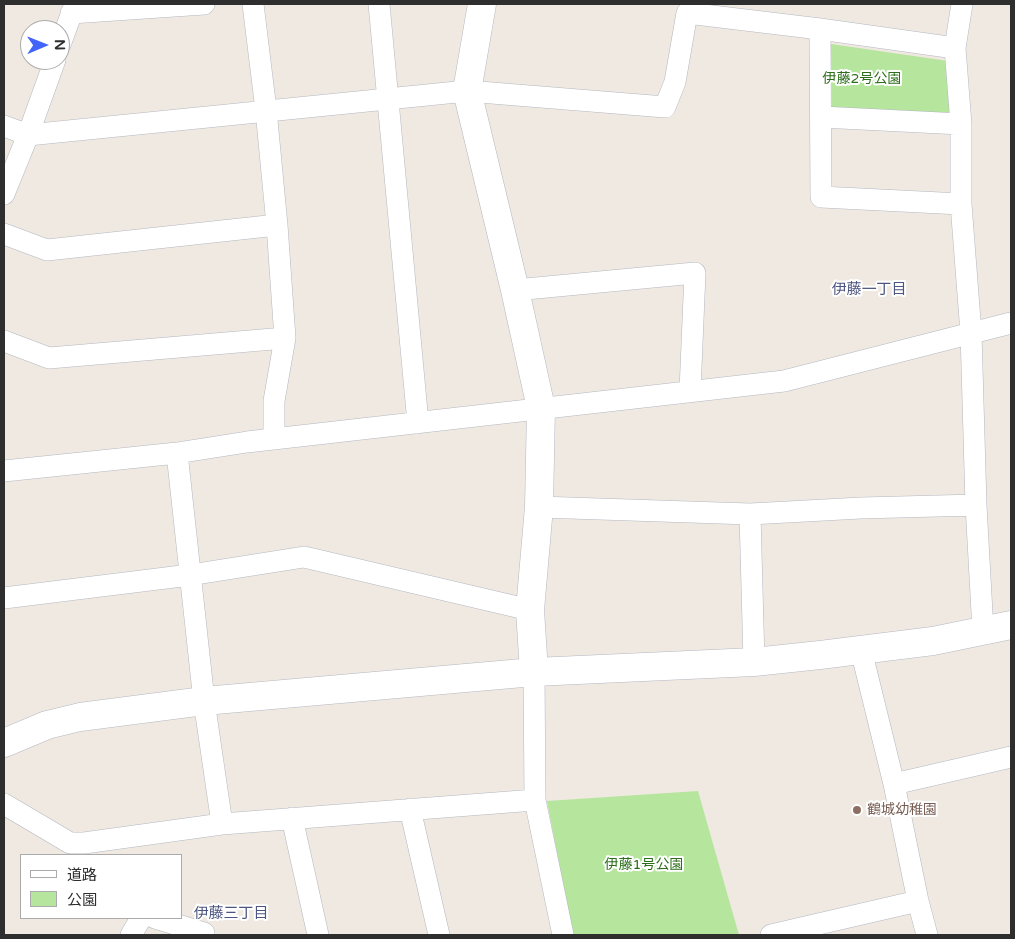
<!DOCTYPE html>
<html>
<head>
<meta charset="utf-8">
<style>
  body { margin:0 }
  #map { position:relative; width:1015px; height:939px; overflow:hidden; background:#efe9e1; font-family:"Varela Round","Noto Sans JP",sans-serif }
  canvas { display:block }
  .frame { position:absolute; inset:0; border:5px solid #2e2e2e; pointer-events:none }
  .legend { position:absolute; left:20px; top:854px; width:162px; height:65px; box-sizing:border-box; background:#fff; border:1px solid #ababab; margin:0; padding:6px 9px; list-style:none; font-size:15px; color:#2e2e2e }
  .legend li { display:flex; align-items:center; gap:10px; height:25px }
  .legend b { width:25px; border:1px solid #ababab }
  .north { position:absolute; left:20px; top:20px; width:50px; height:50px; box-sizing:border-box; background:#fff; border:1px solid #ababab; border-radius:50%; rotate:89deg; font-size:14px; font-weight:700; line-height:20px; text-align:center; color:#2e2e2e }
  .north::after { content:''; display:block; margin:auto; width:18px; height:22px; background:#4264fb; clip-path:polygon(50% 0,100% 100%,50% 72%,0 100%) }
</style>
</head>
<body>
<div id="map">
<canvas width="1015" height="939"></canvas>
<div class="frame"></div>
<ul class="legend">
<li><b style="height:6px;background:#fff"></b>道路</li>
<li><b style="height:14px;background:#b6e59e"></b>公園</li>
</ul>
<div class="north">N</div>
</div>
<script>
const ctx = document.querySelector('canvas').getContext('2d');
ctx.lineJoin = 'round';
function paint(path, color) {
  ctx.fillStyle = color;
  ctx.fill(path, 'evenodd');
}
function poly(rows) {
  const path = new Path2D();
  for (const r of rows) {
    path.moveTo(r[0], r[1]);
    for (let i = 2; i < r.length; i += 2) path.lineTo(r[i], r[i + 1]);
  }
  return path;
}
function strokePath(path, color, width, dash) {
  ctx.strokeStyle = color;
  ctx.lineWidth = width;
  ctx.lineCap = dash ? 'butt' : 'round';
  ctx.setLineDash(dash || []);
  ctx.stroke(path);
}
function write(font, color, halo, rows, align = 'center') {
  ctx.font = font + ' "Varela Round","Noto Sans JP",sans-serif';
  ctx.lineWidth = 4;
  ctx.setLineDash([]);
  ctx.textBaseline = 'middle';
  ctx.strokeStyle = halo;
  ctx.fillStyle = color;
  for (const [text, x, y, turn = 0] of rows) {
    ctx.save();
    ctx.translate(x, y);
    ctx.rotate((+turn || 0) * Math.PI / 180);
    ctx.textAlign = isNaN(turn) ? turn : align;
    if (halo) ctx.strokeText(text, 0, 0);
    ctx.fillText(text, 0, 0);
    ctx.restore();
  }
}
paint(poly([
  [831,44,948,61,950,114,832,107],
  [698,791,739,935,573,935,547,801]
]), '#b6e59e');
const street = poly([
  [253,4,266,110,277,225,285,338,274,401,274,439],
  [379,4,418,423],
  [962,4,955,48,961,124,961,204,971,333,976,505,983,631],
  [71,13,204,4],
  [820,29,821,197,961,204],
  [60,45,75,4],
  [821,117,961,124],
  [4,126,28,135,467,91,665,107,675,82,687,13,820,29,955,48],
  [4,194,28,135,55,60],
  [4,234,47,250,277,225],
  [515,290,695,273,690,391],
  [4,341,49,358,285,338],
  [177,453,204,701,222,824],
  [4,471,177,453,247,442,784,381,1011,323],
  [539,507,750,514,861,508,976,505],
  [750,514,754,662],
  [4,598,190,575,304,557,530,610],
  [861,650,894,784,918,901,927,935],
  [534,672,535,800,563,935],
  [894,784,1011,757],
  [4,804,70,843,84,843,222,824,535,800],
  [410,809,439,935],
  [292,818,318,935],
  [155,918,204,933,204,935],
  [131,935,141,918],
  [771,935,918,901]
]);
const secondary = poly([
  [482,4,467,91,515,290,541,408,539,507,530,610,534,672],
  [4,743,47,725,80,717,204,701,534,672,754,662,820,655,933,641,1011,625]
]);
strokePath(street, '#b4b7c1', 22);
strokePath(secondary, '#b4b7c1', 29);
strokePath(street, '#fff', 21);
strokePath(secondary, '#fff', 28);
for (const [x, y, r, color] of [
  [857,810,5,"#8d6e63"]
]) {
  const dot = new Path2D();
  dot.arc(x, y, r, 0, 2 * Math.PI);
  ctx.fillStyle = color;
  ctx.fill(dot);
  strokePath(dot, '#fff', 2);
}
write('14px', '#2c6e1b', '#fff', [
  ["伊藤2号公園",862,79],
  ["伊藤1号公園",644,865]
]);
write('14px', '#785e54', '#fff', [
  ["鶴城幼稚園",867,810]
], 'left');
write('15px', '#4d5680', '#fff', [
  ["伊藤一丁目",869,290],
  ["伊藤三丁目",231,914]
]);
</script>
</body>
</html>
